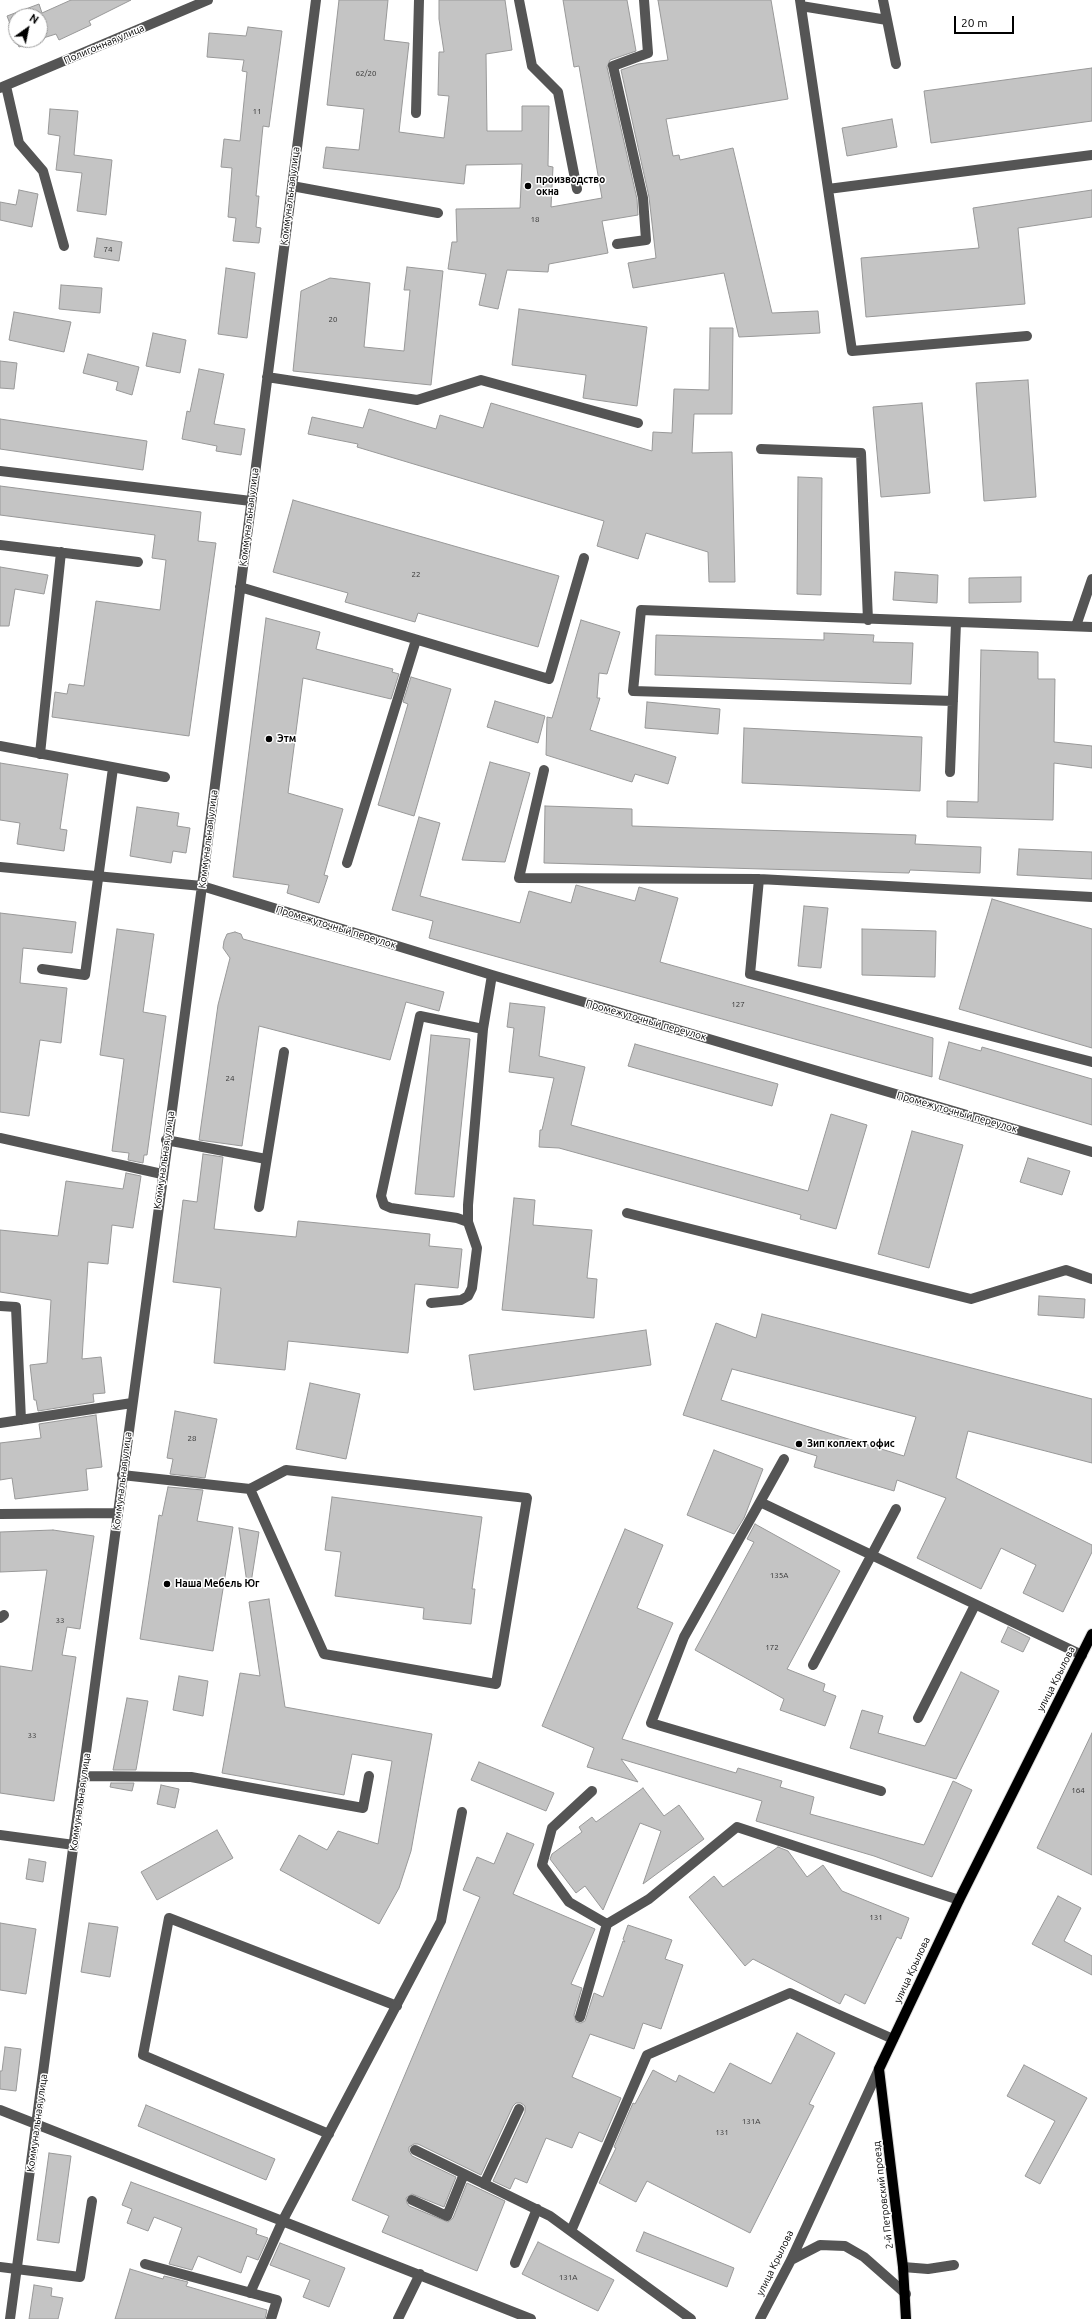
<!DOCTYPE html>
<html>
<head>
<meta charset="utf-8">
<style>
  body { margin:0 }
  #map { position:relative; width:1092px; height:2319px; overflow:hidden; background:#fff; font-family:Ubuntu,sans-serif }
  canvas { display:block }
  .north { position:absolute; left:8px; top:8px; width:40px; height:40px; box-sizing:border-box; background:#fff; border:1px solid #999; border-radius:50%; rotate:33deg; font-size:11px; font-weight:700; line-height:16px; text-align:center; color:#000 }
  .north::after { content:''; display:block; margin:auto; width:14px; height:18px; background:#000; clip-path:polygon(50% 0,100% 100%,50% 72%,0 100%) }
  .scale { position:absolute; left:954px; top:16px; width:60px; height:18px; box-sizing:border-box; border:2px solid #000; border-top:0; padding-left:5px; font-size:12px; line-height:14px; white-space:nowrap; color:#000; -webkit-text-stroke:3px #fff; paint-order:stroke }
</style>
</head>
<body>
<div id="map">
<canvas width="1092" height="2319"></canvas>
<div class="north">N</div>
<div class="scale">20 m</div>
</div>
<script>
const ctx = document.querySelector('canvas').getContext('2d');
ctx.lineJoin = 'round';
function paint(path, color) {
  ctx.fillStyle = color;
  ctx.fill(path, 'evenodd');
}
function poly(rows) {
  const path = new Path2D();
  for (const r of rows) {
    path.moveTo(r[0], r[1]);
    for (let i = 2; i < r.length; i += 2) path.lineTo(r[i], r[i + 1]);
  }
  return path;
}
function strokePath(path, color, width, dash) {
  ctx.strokeStyle = color;
  ctx.lineWidth = width;
  ctx.lineCap = dash ? 'butt' : 'round';
  ctx.setLineDash(dash || []);
  ctx.stroke(path);
}
function write(font, color, halo, rows, align = 'center') {
  ctx.font = font + ' Ubuntu,sans-serif';
  ctx.lineWidth = 3;
  ctx.setLineDash([]);
  ctx.textBaseline = 'middle';
  ctx.strokeStyle = halo;
  ctx.fillStyle = color;
  for (const [text, x, y, turn = 0] of rows) {
    ctx.save();
    ctx.translate(x, y);
    ctx.rotate((+turn || 0) * Math.PI / 180);
    ctx.textAlign = isNaN(turn) ? turn : align;
    if (halo) ctx.strokeText(text, 0, 0);
    ctx.fillText(text, 0, 0);
    ctx.restore();
  }
}
const building = poly([
  [71,0,131,0,89,21,91,25,59,40,56,34,40,39,40,16,16,16,16,40,39,40,19,47,7,16,39,4,42,13,71,0],
  [339,0,388,0,384,40,409,43,399,132,444,138,449,96,438,95,439,52,444,52,439,19,439,0,505,0,512,50,486,54,487,131,522,131,522,106,549,106,548,166,553,167,551,207,602,198,579,66,574,67,563,0,627,0,636,51,610,60,607,67,637,199,638,215,602,221,608,253,549,264,548,272,507,270,498,309,479,305,486,274,448,269,452,242,457,242,456,209,520,208,522,164,466,165,464,184,323,168,326,147,359,150,364,109,327,105,339,0],
  [658,0,771,0,788,99,666,119,673,156,679,155,680,160,733,148,772,313,818,311,820,333,739,337,724,273,633,288,628,263,656,258,649,197,621,70,638,64,668,60,658,0],
  [248,27,282,31,269,127,263,126,256,196,259,196,256,227,261,228,259,243,233,241,236,218,228,217,232,168,221,167,224,139,240,141,247,72,242,71,244,60,207,57,209,33,246,36,248,27],
  [1092,68,1092,121,931,143,924,91,1092,68],
  [50,109,78,111,74,155,112,160,106,215,77,211,82,173,56,170,60,136,48,134,50,109],
  [892,119,897,147,847,156,842,128,892,119],
  [19,190,38,194,32,227,0,220,0,202,16,205,19,190],
  [1092,190,1092,217,1018,228,1025,304,866,317,861,258,979,248,973,208,1092,190],
  [97,238,122,242,119,261,94,257,97,238],
  [407,267,443,271,431,385,293,371,301,291,330,278,370,283,364,347,404,351,410,290,404,290,407,267],
  [226,268,255,273,247,338,218,334,226,268],
  [61,285,102,288,100,313,59,309,61,285],
  [519,309,647,327,637,406,583,398,586,375,512,365,519,309],
  [14,312,71,322,64,352,9,340,14,312],
  [710,328,733,328,732,414,694,414,692,453,732,452,735,582,709,582,708,552,646,533,638,559,597,546,604,521,357,447,358,444,308,434,312,417,363,428,369,409,436,429,440,415,483,428,491,403,652,451,653,432,672,433,674,389,709,390,710,328],
  [153,333,186,340,180,373,146,366,153,333],
  [88,354,139,367,132,395,116,390,118,382,83,373,88,354],
  [0,361,17,363,14,389,0,388,0,361],
  [199,369,224,374,214,424,245,429,241,455,216,451,217,446,182,439,187,411,190,412,199,369],
  [1028,380,1036,497,984,501,976,383,1028,380],
  [922,403,930,493,881,497,873,407,922,403],
  [0,419,147,441,143,470,0,449,0,419],
  [798,477,822,478,821,595,797,594,798,477],
  [0,486,201,512,198,541,216,543,189,736,52,717,55,692,67,694,69,684,84,686,96,601,160,610,166,560,152,558,155,535,0,515,0,486],
  [293,500,559,576,538,647,418,613,415,622,345,602,348,593,273,572,293,500],
  [0,567,48,575,44,594,15,589,9,626,0,626,0,567],
  [895,572,938,575,937,603,893,600,895,572],
  [1021,577,1021,602,969,603,969,578,1021,577],
  [266,618,320,632,316,649,393,669,392,672,399,674,391,699,303,678,288,793,343,809,324,875,328,876,319,903,287,893,289,885,233,877,266,618],
  [581,620,620,632,607,674,599,673,597,698,600,698,590,730,676,757,668,784,635,774,632,782,546,755,547,717,552,718,581,620],
  [824,633,874,635,873,642,913,643,911,684,655,675,656,635,824,640,824,633],
  [981,650,1038,652,1038,679,1055,679,1054,742,1092,746,1092,768,1054,763,1053,820,947,817,947,801,978,802,981,650],
  [411,677,451,689,414,816,378,805,408,704,403,702,411,677],
  [495,701,545,716,538,743,487,727,495,701],
  [647,702,720,709,718,734,645,728,647,702],
  [744,728,922,737,920,791,742,783,744,728],
  [490,762,530,773,505,862,462,860,490,762],
  [0,763,68,774,60,829,67,830,64,851,17,844,20,823,0,820,0,763],
  [545,806,632,809,632,826,916,835,915,844,981,847,980,873,910,870,909,873,544,863,545,806],
  [137,807,179,813,177,826,190,828,186,853,173,851,171,863,130,856,137,807],
  [419,817,440,823,420,896,520,923,529,891,571,903,576,885,635,901,639,887,678,898,660,962,933,1038,932,1077,429,938,433,921,392,910,419,817],
  [1019,849,1092,852,1092,879,1017,875,1019,849],
  [992,899,1092,929,1092,1048,959,1009,992,899],
  [804,906,828,908,821,968,798,966,804,906],
  [0,913,76,922,72,953,23,948,20,983,67,988,61,1043,40,1040,29,1116,0,1112,0,913],
  [117,929,154,934,143,1012,166,1016,147,1155,144,1155,143,1163,128,1160,129,1153,112,1151,124,1059,100,1055,117,929],
  [862,929,936,931,935,977,862,975,862,929],
  [235,932,241,934,243,939,444,992,439,1011,406,1002,390,1060,259,1026,242,1146,199,1140,218,1005,230,958,223,948,224,941,227,934,235,932],
  [510,1003,545,1007,539,1056,585,1067,571,1125,808,1191,831,1114,867,1125,836,1229,800,1219,801,1215,559,1148,539,1147,540,1130,542,1130,554,1078,509,1072,514,1028,507,1027,510,1003],
  [431,1035,470,1039,454,1197,415,1194,431,1035],
  [949,1042,981,1051,982,1047,1092,1079,1092,1125,939,1079,949,1042],
  [635,1044,778,1084,772,1106,628,1066,635,1044],
  [912,1131,963,1145,929,1268,878,1254,912,1131],
  [203,1154,223,1157,214,1229,296,1237,298,1221,430,1234,429,1246,462,1249,458,1288,415,1284,408,1353,288,1341,285,1370,214,1363,221,1288,173,1282,183,1200,197,1202,203,1154],
  [1028,1158,1070,1171,1062,1195,1020,1182,1028,1158],
  [126,1173,141,1176,133,1228,112,1225,108,1264,88,1262,82,1359,101,1357,105,1393,93,1394,94,1402,38,1411,36,1400,34,1400,30,1365,47,1363,51,1300,0,1292,0,1230,58,1236,66,1181,123,1189,126,1173],
  [514,1198,535,1200,533,1225,592,1230,587,1278,597,1279,594,1318,502,1310,514,1198],
  [1039,1296,1085,1299,1084,1318,1038,1315,1039,1296],
  [762,1314,1092,1399,1092,1463,968,1431,956,1478,1092,1545,1092,1552,1063,1612,1023,1593,1036,1565,1001,1548,981,1589,917,1558,946,1498,897,1480,894,1491,814,1467,817,1456,683,1415,716,1323,756,1338,762,1314],
  [732,1369,916,1417,904,1456,721,1400,732,1369],
  [646,1330,651,1365,474,1390,469,1355,646,1330],
  [310,1383,360,1394,346,1459,296,1449,310,1383],
  [175,1411,217,1419,205,1478,170,1474,173,1459,167,1458,175,1411],
  [96,1415,102,1467,86,1469,88,1490,15,1499,12,1478,0,1480,0,1443,41,1438,39,1424,96,1415],
  [714,1450,763,1469,744,1518,734,1534,687,1515,714,1450],
  [168,1487,203,1490,197,1521,233,1527,213,1651,140,1639,159,1515,162,1516,168,1487],
  [332,1497,482,1517,472,1589,475,1589,471,1624,423,1619,424,1608,335,1596,341,1552,325,1550,332,1497],
  [755,1524,840,1571,787,1669,825,1684,823,1691,836,1696,825,1726,780,1710,784,1699,695,1650,754,1542,747,1539,755,1524],
  [239,1528,259,1532,251,1583,247,1583,239,1528],
  [625,1529,663,1545,637,1608,673,1623,622,1739,736,1773,738,1768,782,1781,780,1787,814,1797,810,1814,924,1845,953,1781,972,1790,932,1877,874,1856,756,1821,762,1801,621,1759,638,1782,587,1767,594,1748,542,1726,625,1529],
  [53,1530,94,1536,80,1629,67,1627,62,1655,76,1657,54,1801,0,1793,0,1666,32,1671,47,1570,0,1572,0,1532,53,1530],
  [269,1599,285,1707,432,1734,411,1851,399,1888,379,1924,280,1870,299,1835,327,1850,338,1831,378,1844,392,1761,352,1754,344,1795,222,1773,240,1673,260,1676,249,1602,269,1599],
  [1008,1627,1030,1638,1023,1652,1001,1642,1008,1627],
  [961,1672,999,1691,956,1779,850,1748,862,1710,883,1716,878,1733,925,1746,961,1672],
  [179,1676,208,1681,203,1716,173,1710,179,1676],
  [127,1698,148,1701,136,1770,113,1770,127,1698],
  [1092,1733,1092,1875,1037,1848,1092,1733],
  [479,1762,554,1793,546,1811,471,1780,479,1762],
  [111,1783,134,1783,132,1791,110,1787,111,1783],
  [161,1785,179,1789,175,1808,157,1804,161,1785],
  [643,1788,664,1816,679,1805,704,1839,643,1884,661,1831,640,1823,603,1910,585,1886,576,1893,550,1859,552,1854,582,1832,579,1827,592,1817,596,1822,643,1788],
  [217,1830,233,1858,157,1900,141,1872,217,1830],
  [507,1833,534,1844,513,1894,595,1929,571,1984,582,1988,574,2015,576,2022,581,2023,585,2021,594,1993,603,1997,623,1941,625,1942,623,1939,628,1925,672,1940,665,1959,683,1965,661,2029,643,2023,634,2049,590,2034,572,2077,621,2098,602,2142,579,2132,572,2148,546,2138,527,2183,515,2178,510,2189,493,2181,525,2112,525,2106,521,2103,516,2103,513,2106,481,2175,418,2144,414,2144,409,2147,409,2151,412,2156,456,2177,444,2207,412,2194,406,2198,407,2203,409,2206,448,2222,453,2218,467,2183,505,2201,477,2271,382,2232,389,2216,352,2200,480,1897,463,1890,477,1857,494,1864,507,1833],
  [778,1847,788,1851,807,1877,823,1865,842,1891,909,1918,901,1939,897,1937,865,2004,845,1994,840,2004,753,1959,745,1966,689,1897,714,1876,723,1887,778,1847],
  [29,1859,46,1862,43,1882,26,1879,29,1859],
  [1058,1896,1081,1908,1064,1941,1092,1956,1092,1975,1032,1944,1058,1896],
  [0,1923,36,1929,26,1994,0,1990,0,1923],
  [89,1923,118,1927,110,1977,81,1972,89,1923],
  [797,2033,835,2053,809,2104,814,2106,750,2233,647,2181,636,2202,599,2183,616,2148,614,2147,633,2103,635,2104,653,2070,676,2082,679,2075,714,2093,730,2063,771,2084,797,2033],
  [5,2047,21,2049,16,2091,0,2089,0,2071,2,2071,5,2047],
  [1024,2065,1087,2098,1040,2184,1025,2176,1055,2121,1007,2096,1024,2065],
  [146,2105,275,2159,266,2180,138,2126,146,2105],
  [49,2153,71,2156,59,2243,37,2240,49,2153],
  [131,2182,257,2229,256,2234,268,2238,258,2260,247,2256,241,2273,198,2256,192,2270,169,2264,182,2228,154,2217,148,2231,127,2223,132,2209,122,2205,131,2182],
  [644,2232,734,2268,727,2287,636,2251,644,2232],
  [538,2242,614,2280,598,2311,522,2274,538,2242],
  [280,2243,345,2268,329,2307,303,2297,310,2280,270,2265,280,2243],
  [130,2269,163,2279,164,2276,188,2282,186,2286,267,2310,265,2319,115,2319,130,2269],
  [34,2285,52,2288,51,2296,63,2298,58,2319,29,2319,34,2285]
]);
paint(building, '#c4c4c4');
strokePath(building, '#999', 1);
const major = poly([
  [906,2319,903,2267,879,2069,959,1900,1092,1634]
]);
strokePath(major, '#dbdbdb', 12);
strokePath(poly([
  [519,0,532,66,558,92,577,189],
  [800,0,852,351,1027,336],
  [883,0,896,64],
  [801,6,887,20],
  [6,86,19,143,43,171,64,246],
  [0,88,208,0],
  [416,113,419,0],
  [292,186,438,213],
  [828,189,1092,155],
  [617,244,646,240,643,198,613,66,648,53,644,0],
  [267,377,417,400,481,380,638,423],
  [761,449,861,453,868,620],
  [0,471,251,501],
  [0,545,138,562],
  [240,587,549,679,584,558],
  [1076,626,1092,579],
  [953,701,633,691,641,610,1092,627],
  [0,746,165,777],
  [40,754,61,552],
  [544,770,519,878,759,879,1092,897],
  [950,772,956,623],
  [347,863,416,640],
  [0,867,202,886,492,975,1092,1152],
  [759,879,750,974,1092,1062],
  [42,969,85,975,113,768],
  [0,1138,162,1174],
  [166,1140,266,1159],
  [259,1207,284,1052],
  [627,1213,971,1299,1066,1270,1092,1279],
  [468,1222,457,1218,391,1208,384,1205,381,1196,420,1016,483,1029],
  [431,1303,461,1300,468,1296,472,1288,477,1248,468,1222,468,1205,483,1029,492,975],
  [0,1306,16,1307,21,1420],
  [0,1423,132,1403],
  [122,1475,250,1489,286,1470,527,1498,496,1684,324,1654,250,1489],
  [760,1502,784,1459],
  [0,1514,117,1513],
  [0,1618,4,1615],
  [813,1665,896,1509],
  [918,1718,975,1605],
  [83,1776,191,1777,363,1808,369,1776],
  [592,1791,552,1828,542,1865,569,1902,607,1924],
  [881,1791,651,1723,684,1637,760,1502,1082,1655],
  [0,1835,74,1845],
  [580,2017,607,1924,649,1899,737,1827,959,1900],
  [0,2110,531,2319],
  [329,2134,143,2055,169,1918,397,2006],
  [415,2150,550,2216,691,2319],
  [484,2184,519,2109],
  [412,2200,447,2216,464,2174],
  [571,2231,647,2055,790,1993,893,2039],
  [791,2260,820,2245,845,2246,864,2257,906,2294],
  [515,2263,537,2209],
  [145,2264,277,2300,271,2319],
  [0,2267,80,2277,92,2201],
  [903,2267,928,2269,954,2265],
  [250,2293,283,2220,441,1921,462,1812],
  [10,2319,202,886,316,0],
  [398,2319,420,2274],
  [760,2319,791,2260,879,2069]
]), '#555', 10);
strokePath(major, '#000', 10);
for (const [x, y, r, color] of [
  [528,186,4,"#000"],
  [269,739,4,"#000"],
  [799,1444,4,"#000"],
  [167,1584,4,"#000"]
]) {
  const dot = new Path2D();
  dot.arc(x, y, r, 0, 2 * Math.PI);
  ctx.fillStyle = color;
  ctx.fill(dot);
  strokePath(dot, '#fff', 1.5);
}
write('8px', '#313131', null, [
  ["62/20",366,73],
  ["11",257,111],
  ["18",535,219],
  ["74",108,249],
  ["20",333,319],
  ["22",416,574],
  ["127",738,1004],
  ["24",230,1078],
  ["28",192,1438],
  ["135А",779,1575],
  ["33",60,1620],
  ["172",772,1647],
  ["33",32,1735],
  ["164",1078,1790],
  ["131",876,1917],
  ["131А",751,2121],
  ["131",722,2132],
  ["131А",568,2277]
]);
write('10px', '#000', '#fff', [
  ["Полигонная улица",104,44,-23],
  ["Коммунальная улица",290,196,-83],
  ["Коммунальная улица",249,517,-83],
  ["Коммунальная улица",208,839,-83],
  ["Промежуточный переулок",336,927,17],
  ["Промежуточный переулок",646,1020,16],
  ["Промежуточный переулок",957,1112,16],
  ["Коммунальная улица",164,1160,-82],
  ["Коммунальная улица",122,1481,-83],
  ["улица Крылова",1056,1679,-63],
  ["Коммунальная улица",80,1802,-82],
  ["улица Крылова",912,1970,-65],
  ["Коммунальная улица",37,2123,-82],
  ["2-й Петровский проезд",883,2195,-97],
  ["улица Крылова",775,2263,-64]
]);
write('bold 10px', '#000', '#fff', [
  ["производство",536,180],
  ["окна",536,192],
  ["Этм",277,739],
  ["Зип коплект офис",807,1444],
  ["Наша Мебель Юг",175,1584]
], 'left');
</script>
</body>
</html>
